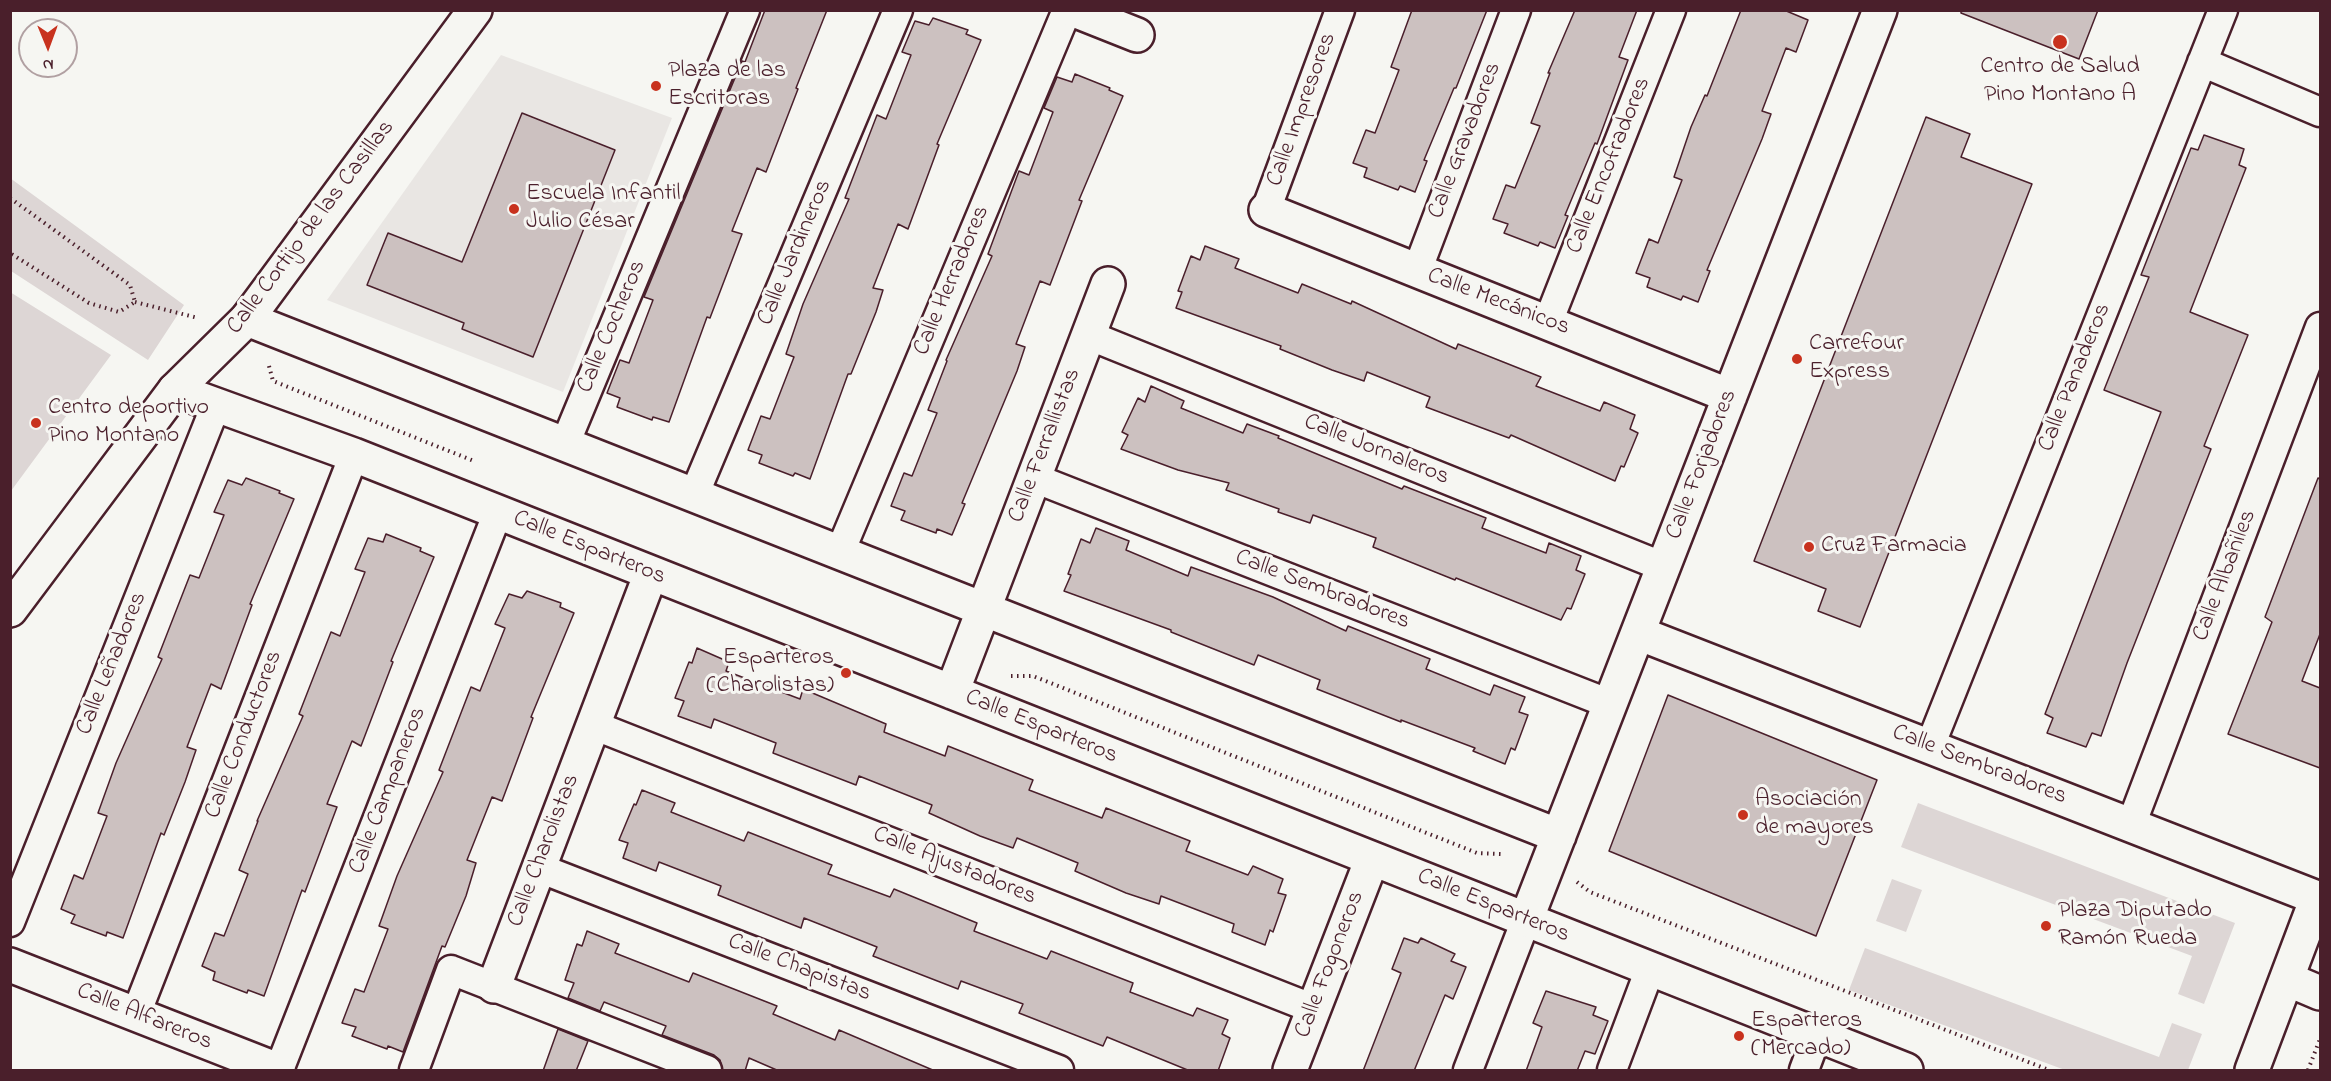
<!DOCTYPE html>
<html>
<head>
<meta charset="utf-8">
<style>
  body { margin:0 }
  #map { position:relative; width:2331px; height:1081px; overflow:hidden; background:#f6f6f2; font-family:"Indie Flower",sans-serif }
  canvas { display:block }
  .frame { position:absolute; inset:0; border:12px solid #4a1f2b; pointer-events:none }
  .north { position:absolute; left:18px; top:18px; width:60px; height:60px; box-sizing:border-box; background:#f6f6f2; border:2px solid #b1a0a2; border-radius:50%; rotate:179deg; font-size:16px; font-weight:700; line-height:24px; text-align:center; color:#4a1f2b }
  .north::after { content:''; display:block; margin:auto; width:21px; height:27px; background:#c8321e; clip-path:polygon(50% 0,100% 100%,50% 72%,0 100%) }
</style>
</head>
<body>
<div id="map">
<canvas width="2331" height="1081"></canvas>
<div class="frame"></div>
<div class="north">N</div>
</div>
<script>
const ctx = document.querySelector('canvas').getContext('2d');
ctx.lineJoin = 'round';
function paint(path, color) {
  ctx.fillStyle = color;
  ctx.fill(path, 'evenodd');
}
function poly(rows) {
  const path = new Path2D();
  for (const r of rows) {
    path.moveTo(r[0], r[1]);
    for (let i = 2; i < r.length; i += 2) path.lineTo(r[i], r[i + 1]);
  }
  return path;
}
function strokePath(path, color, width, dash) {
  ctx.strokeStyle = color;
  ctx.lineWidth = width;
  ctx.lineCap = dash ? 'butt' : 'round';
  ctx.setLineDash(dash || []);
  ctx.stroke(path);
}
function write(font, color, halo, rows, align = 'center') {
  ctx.font = font + ' "Indie Flower",sans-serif';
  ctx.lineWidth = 6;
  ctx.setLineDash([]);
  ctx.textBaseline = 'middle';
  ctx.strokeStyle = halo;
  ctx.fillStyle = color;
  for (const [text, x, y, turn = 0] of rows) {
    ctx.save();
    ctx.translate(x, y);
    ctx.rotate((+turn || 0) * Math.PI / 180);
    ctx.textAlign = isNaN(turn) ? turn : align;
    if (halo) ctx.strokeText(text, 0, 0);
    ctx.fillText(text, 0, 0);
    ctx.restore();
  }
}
paint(poly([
  [501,55,672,118,563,392,327,300]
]), '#e9e6e3');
paint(poly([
  [10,178,184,305,148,360,11,271],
  [10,292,111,355,11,491,10,491],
  [1918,803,2235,923,2204,1004,2178,994,2192,956,1901,847],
  [1892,879,1922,890,1906,932,1876,921],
  [1865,948,2159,1057,2172,1023,2202,1034,2188,1070,2065,1070,1849,990]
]), '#ddd6d5');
const building = poly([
  [765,10,827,10,796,88,798,89,766,172,757,168,732,231,742,234,710,318,707,317,669,422,653,417,652,420,617,407,620,398,607,393,620,360,629,363,653,300,644,297,742,61,745,62,765,10],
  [1412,10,1487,10,1456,88,1454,88,1424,160,1427,161,1415,192,1400,186,1398,190,1364,177,1367,168,1353,163,1366,130,1375,133,1399,70,1391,67,1412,10],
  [1575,10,1637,10,1619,57,1628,60,1597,144,1595,143,1565,215,1568,216,1555,248,1540,242,1538,246,1504,233,1508,224,1493,219,1506,185,1515,188,1540,126,1531,123,1550,73,1548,73,1575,10],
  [1741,10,1784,10,1808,20,1796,52,1786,48,1762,111,1771,114,1762,139,1707,270,1710,271,1698,302,1683,296,1681,300,1647,287,1650,278,1636,273,1649,239,1658,243,1682,180,1674,177,1691,127,1705,95,1707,96,1741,10],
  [1961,10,2098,10,2079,59,1961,13,1961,10],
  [933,18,968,30,966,34,981,40,937,144,939,145,908,229,898,224,873,288,883,290,876,312,851,374,848,374,810,479,795,473,793,476,759,463,762,455,748,450,761,416,770,419,794,357,786,354,803,304,849,199,845,198,877,115,886,119,911,55,902,52,915,21,929,25,933,18],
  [1075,74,1110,88,1109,90,1123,96,1079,200,1082,201,1050,285,1040,281,1016,344,1025,347,1017,371,962,503,965,504,952,535,937,529,936,533,901,520,905,511,891,506,904,473,912,476,937,413,928,410,947,361,946,360,992,256,988,254,1019,171,1029,175,1053,112,1044,108,1057,77,1072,82,1075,74],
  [522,113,615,150,533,357,462,329,464,323,367,285,388,233,462,262,522,113],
  [1926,117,1970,134,1961,157,2032,184,1860,627,1818,611,1826,589,1754,561,1926,117],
  [2204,135,2244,149,2239,165,2246,168,2190,312,2248,335,2204,446,2211,449,2127,663,2101,736,2092,733,2086,747,2047,733,2053,718,2045,714,2161,412,2104,390,2149,277,2141,275,2191,148,2198,150,2204,135],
  [1205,246,1239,259,1235,268,1298,293,1302,284,1351,304,1352,301,1456,349,1458,344,1541,377,1536,386,1600,411,1604,402,1635,415,1630,429,1638,433,1624,467,1621,466,1615,481,1511,435,1509,438,1426,407,1430,397,1367,372,1364,381,1332,370,1280,349,1281,346,1176,308,1182,292,1178,291,1191,256,1200,260,1205,246],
  [1151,386,1184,401,1181,408,1243,433,1247,424,1279,436,1278,438,1402,489,1404,486,1486,518,1482,528,1546,553,1549,543,1581,556,1576,570,1585,574,1571,609,1567,608,1561,620,1456,578,1455,580,1373,547,1376,538,1313,515,1310,523,1278,512,1279,509,1226,490,1229,483,1178,470,1121,449,1128,435,1122,432,1138,398,1145,402,1151,386],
  [246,478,280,491,279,493,294,499,250,604,252,605,221,689,211,684,187,747,196,750,185,782,164,835,161,833,123,938,107,932,106,936,71,923,75,915,61,909,74,875,83,879,107,816,98,813,116,763,162,659,158,657,190,575,199,578,224,515,214,512,228,480,242,485,246,478],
  [2318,478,2320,479,2320,634,2302,681,2320,688,2320,768,2228,734,2272,622,2265,617,2318,478],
  [1096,528,1129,541,1126,550,1188,576,1191,567,1273,597,1346,631,1348,626,1430,659,1426,669,1490,695,1494,685,1525,697,1519,712,1528,715,1515,750,1511,748,1505,764,1473,751,1475,748,1401,720,1401,722,1317,689,1320,680,1258,655,1254,665,1171,632,1171,630,1064,591,1071,575,1068,574,1081,539,1090,543,1096,528],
  [386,534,421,548,420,551,434,557,391,661,393,662,361,746,352,741,327,804,337,807,305,892,302,890,264,996,248,990,247,993,213,980,215,972,202,966,215,933,224,936,248,874,239,870,258,821,257,821,303,716,299,714,331,632,340,636,365,572,355,569,368,538,383,542,386,534],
  [527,591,561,603,560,607,574,613,531,717,533,718,502,801,492,797,467,860,476,863,466,896,445,947,442,946,403,1052,388,1046,387,1049,352,1036,356,1027,342,1023,355,989,364,992,388,929,379,926,397,876,443,772,439,770,471,687,480,691,505,628,495,624,509,594,522,598,527,591],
  [697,648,729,662,726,671,800,699,803,689,886,724,884,732,945,756,948,746,1033,780,1029,790,1102,818,1106,808,1190,841,1186,851,1248,875,1253,866,1283,879,1278,893,1286,895,1273,932,1270,930,1265,945,1232,932,1234,924,1161,896,1159,904,1126,893,1075,871,1078,863,1017,838,1013,848,980,836,929,813,932,805,859,776,856,785,773,753,776,743,714,719,711,728,678,716,684,701,675,698,689,662,692,663,697,648],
  [1668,695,1877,780,1816,936,1609,851,1668,695],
  [642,790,675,803,671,812,744,841,748,832,832,865,828,874,890,897,894,889,977,923,974,931,1047,959,1051,951,1102,971,1133,983,1130,992,1193,1016,1197,1008,1228,1020,1222,1034,1230,1038,1218,1071,1190,1071,1107,1037,1103,1046,1019,1013,1023,1004,961,981,958,989,873,956,877,947,804,918,801,928,718,895,721,886,659,862,656,871,623,858,628,843,619,840,634,804,636,805,642,790],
  [587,931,619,944,615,953,689,982,693,973,777,1006,773,1014,835,1040,839,1030,935,1071,779,1071,749,1058,745,1071,723,1071,720,1060,714,1055,662,1035,666,1026,604,1002,600,1011,568,998,574,983,565,980,577,944,582,946,587,931],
  [1404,938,1418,943,1421,938,1455,954,1451,961,1466,967,1453,999,1445,995,1414,1071,1363,1071,1401,973,1392,969,1404,938],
  [1546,991,1596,1007,1593,1015,1608,1021,1595,1054,1585,1051,1577,1071,1526,1071,1542,1027,1533,1023,1546,991],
  [558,1029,588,1041,576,1071,543,1071,558,1029]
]);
paint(building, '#ccc1c0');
strokePath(building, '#4a1f2b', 1.5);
const pedestrian = poly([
  [2202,62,2320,112],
  [1266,210,1340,10],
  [1417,271,1516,10],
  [1548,322,1671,10],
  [1088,335,1664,567],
  [565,444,745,10],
  [1034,478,1610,704],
  [694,495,898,10],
  [840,552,1067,10],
  [593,725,1314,1009],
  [1930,746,2223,10],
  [2131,825,2320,327],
  [539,868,1059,1070],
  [10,922,216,405],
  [136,1014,354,455],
  [279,1070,498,512],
  [414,1070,451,970,707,1070],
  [1468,1070,1526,920],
  [1612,1070,1650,969],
  [1804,1070,1817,1035]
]);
const minor = poly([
  [1074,10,1137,35],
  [1266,210,1730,396],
  [247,319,1559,836],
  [175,390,354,455,1906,1070],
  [1638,633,2320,899],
  [952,692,1108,284],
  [1526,920,1880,10],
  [10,965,278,1070],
  [2287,979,2320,993],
  [494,986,651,573],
  [1290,1070,1372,859],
  [2252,1070,2317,898]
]);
const tertiary = poly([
  [10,610,175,390,247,319,475,10]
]);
strokePath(pedestrian, '#4a1f2b', 33);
strokePath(minor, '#4a1f2b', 38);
strokePath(tertiary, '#4a1f2b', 38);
strokePath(poly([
  [10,198,130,285,135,302,119,312,89,303,10,253],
  [135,302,198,318],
  [269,366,273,381,474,461],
  [1011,676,1033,676,1477,853,1501,854],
  [1577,882,1590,892,2049,1070],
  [2308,1070,2320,1039]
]), '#4a1f2b', 4, [1.5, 4.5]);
strokePath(pedestrian, '#f6f6f2', 28);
strokePath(minor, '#f6f6f2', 33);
strokePath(tertiary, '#f6f6f2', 33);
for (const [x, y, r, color] of [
  [2060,42,8,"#c8321e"],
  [656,86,6,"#c8321e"],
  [514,209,6,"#c8321e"],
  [1797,359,6,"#c8321e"],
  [36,423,6,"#c8321e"],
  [1809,547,6,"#c8321e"],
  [846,673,6,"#c8321e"],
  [1743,815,6,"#c8321e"],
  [2046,926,6,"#c8321e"],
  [1739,1036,6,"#c8321e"]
]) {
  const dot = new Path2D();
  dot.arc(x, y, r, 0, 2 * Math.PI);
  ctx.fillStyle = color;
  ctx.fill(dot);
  strokePath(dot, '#f6f6f2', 2);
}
write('24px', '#4a1f2b', '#f6f6f2', [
  ["Centro de Salud",2060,68,"center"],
  ["Pino Montano A",2060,96,"center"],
  ["Plaza de las",668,72],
  ["Escritoras",668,100],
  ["Escuela Infantil",526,195],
  ["Julio César",526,223],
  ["Carrefour",1809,345],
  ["Express",1809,373],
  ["Centro deportivo",48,409],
  ["Pino Montano",48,437],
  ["Cruz Farmacia",1821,547],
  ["Esparteros",834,659,"right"],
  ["(Charolistas)",834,687,"right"],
  ["Asociación",1755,801],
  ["de mayores",1755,829],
  ["Plaza Diputado",2058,912],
  ["Ramón Rueda",2058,940],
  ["Esparteros",1751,1022],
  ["(Mercado)",1751,1050]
], 'left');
write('24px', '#4a1f2b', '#f6f6f2', [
  ["Calle Impresores",1303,110,-70],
  ["Calle Gravadores",1466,141,-69],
  ["Calle Encofradores",1610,166,-68],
  ["Calle Cortijo de las Casillas",312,228,-53],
  ["Calle Jardineros",796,253,-67],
  ["Calle Herradores",953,281,-67],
  ["Calle Mecánicos",1498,303,21],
  ["Calle Cocheros",613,327,-67],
  ["Calle Panaderos",2076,378,-68],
  ["Calle Ferrallistas",1046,446,-69],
  ["Calle Jornaleros",1376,451,22],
  ["Calle Forjadores",1703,465,-69],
  ["Calle Esparteros",589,549,22],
  ["Calle Albañiles",2226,576,-69],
  ["Calle Sembradores",1322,591,21],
  ["Calle Leñadores",113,664,-68],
  ["Calle Esparteros",1041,728,22],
  ["Calle Conductores",245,735,-69],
  ["Calle Sembradores",1979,766,21],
  ["Calle Campaneros",389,791,-69],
  ["Calle Charolistas",545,851,-69],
  ["Calle Ajustadores",954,867,22],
  ["Calle Esparteros",1493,907,22],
  ["Calle Fogoneros",1331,965,-69],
  ["Calle Chapistas",799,969,21],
  ["Calle Alfareros",144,1018,22]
]);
</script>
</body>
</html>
